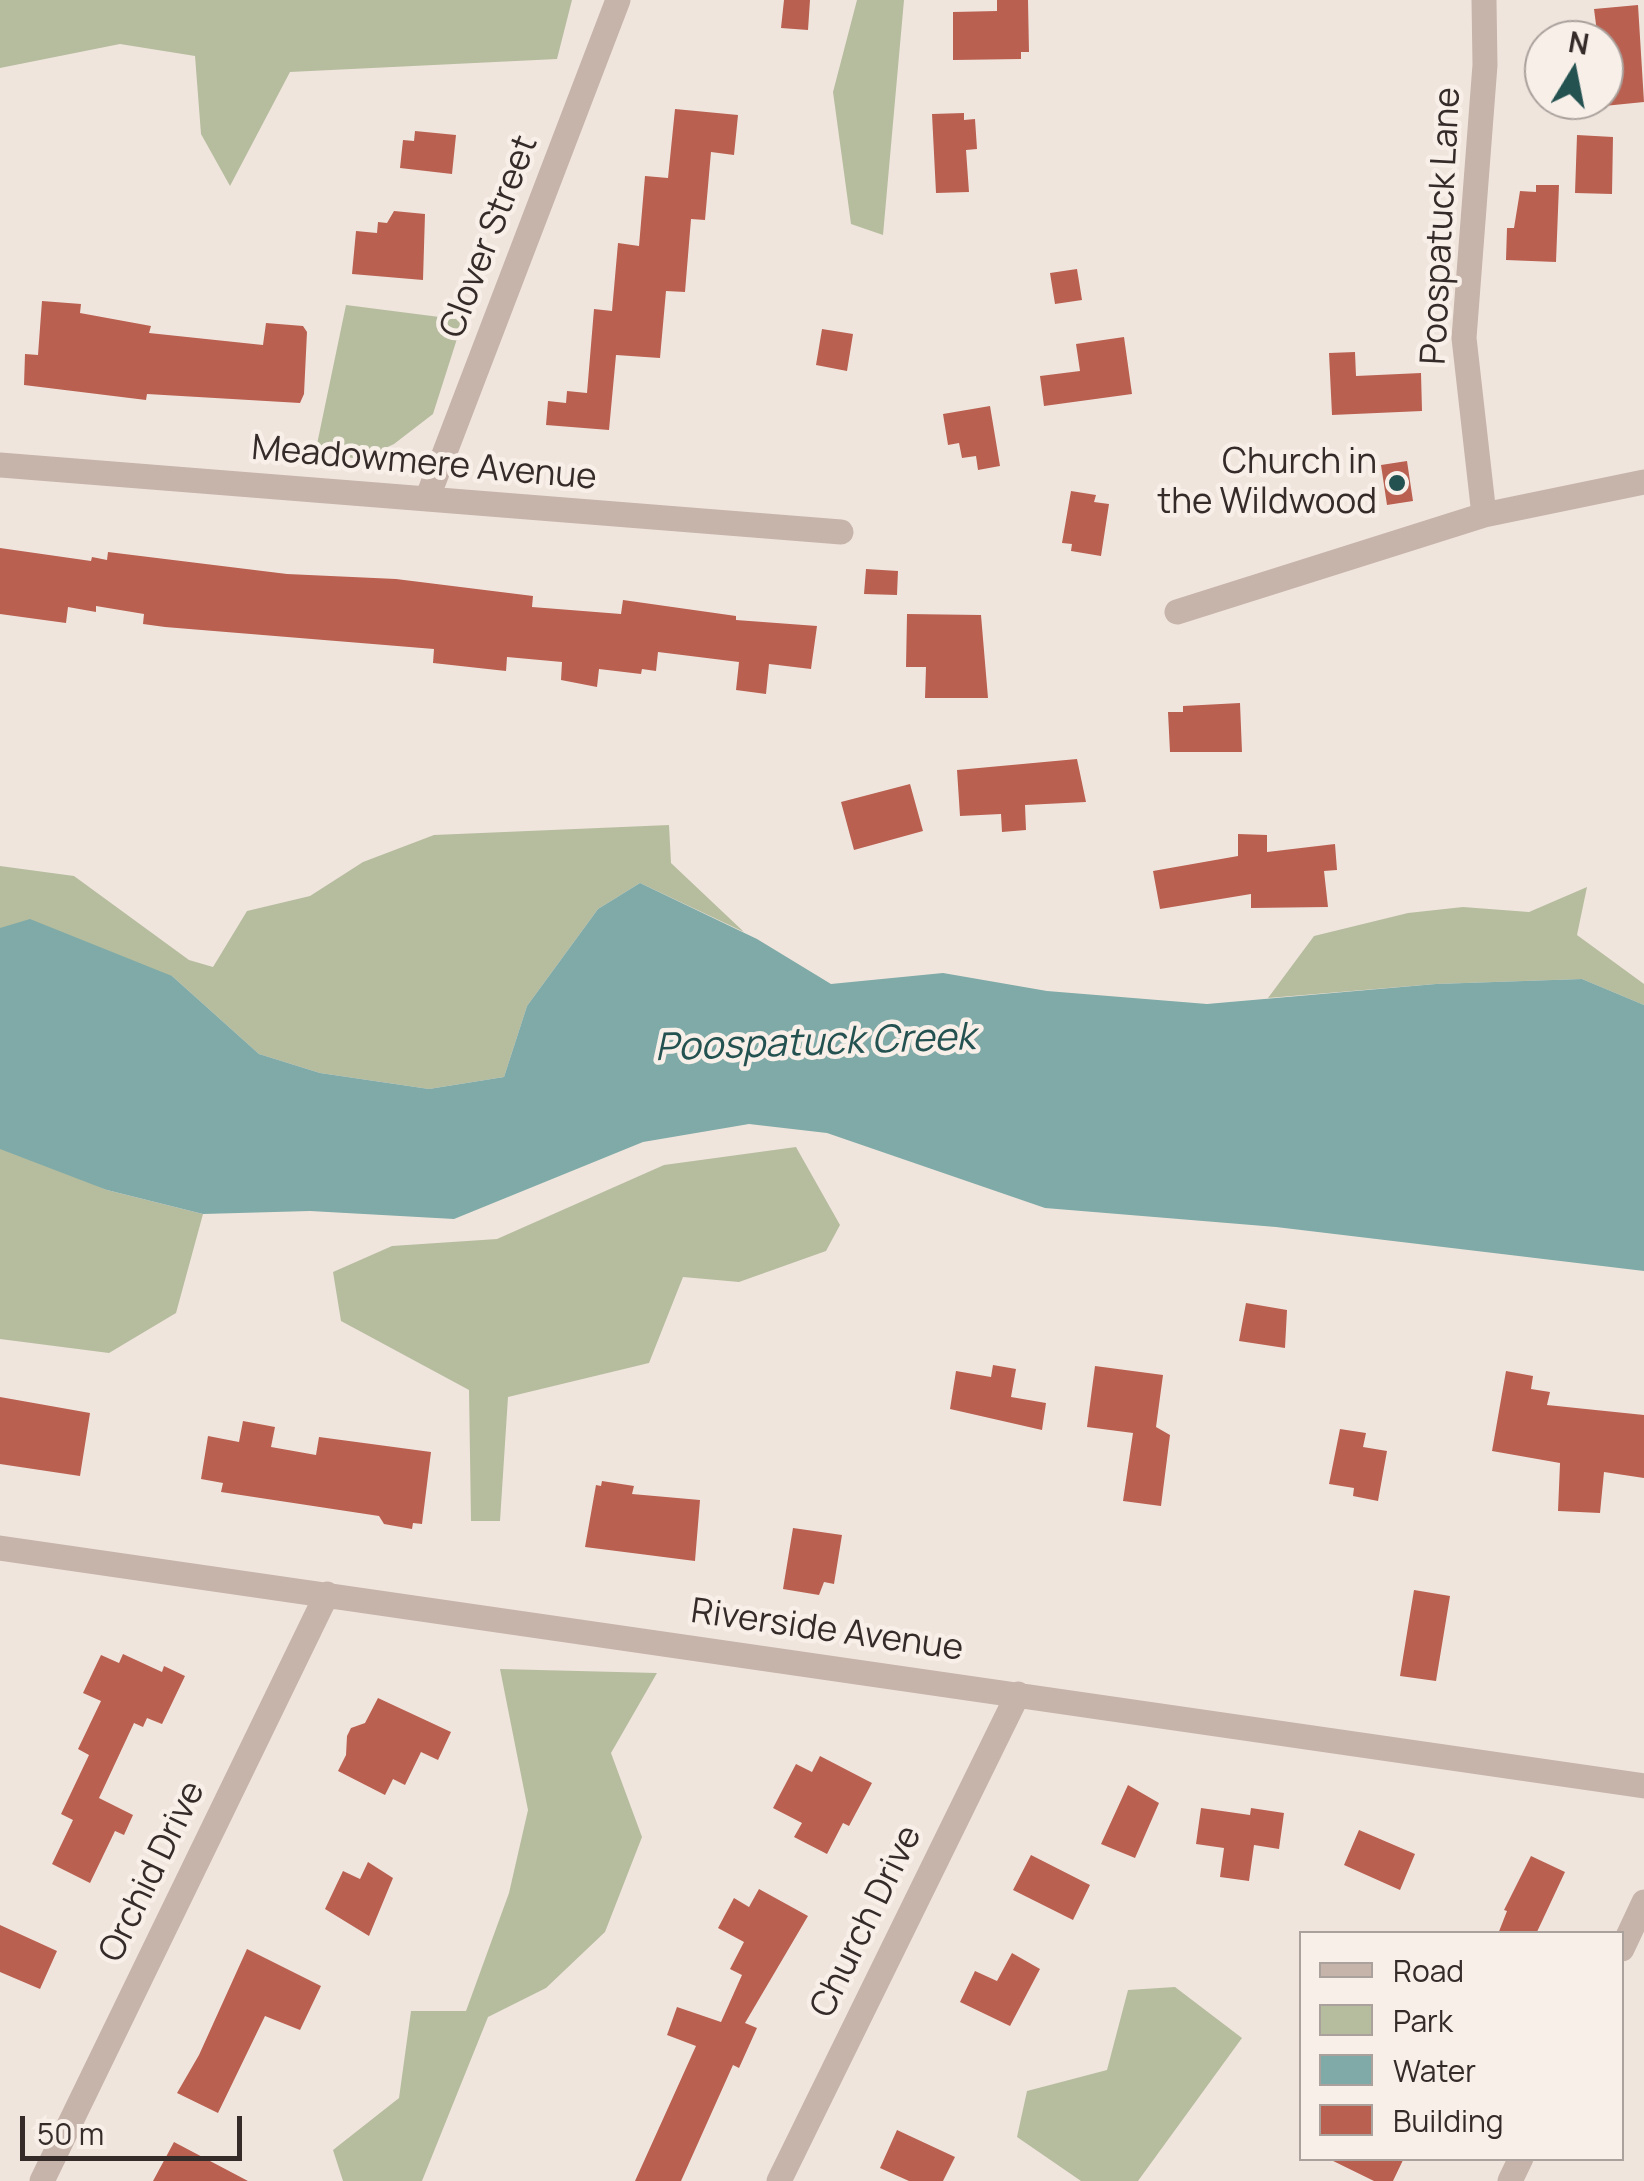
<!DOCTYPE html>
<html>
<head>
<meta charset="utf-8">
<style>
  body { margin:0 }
  #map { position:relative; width:1644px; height:2181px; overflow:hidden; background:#f0e5dd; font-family:Manrope,sans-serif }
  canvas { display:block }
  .legend { position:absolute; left:1299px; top:1931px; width:325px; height:230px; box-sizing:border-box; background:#f8efe9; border:2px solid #aaa19c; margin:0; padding:12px 18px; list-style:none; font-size:30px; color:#352b29 }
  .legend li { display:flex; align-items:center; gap:20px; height:50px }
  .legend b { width:50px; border:2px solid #aaa19c }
  .north { position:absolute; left:1524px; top:20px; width:100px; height:100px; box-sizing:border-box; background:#f8efe9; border:2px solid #aaa19c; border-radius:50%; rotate:10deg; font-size:28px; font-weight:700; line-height:40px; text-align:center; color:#352b29 }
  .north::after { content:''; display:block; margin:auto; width:35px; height:45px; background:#235251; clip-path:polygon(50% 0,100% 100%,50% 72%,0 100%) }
  .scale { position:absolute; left:20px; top:2116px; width:222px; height:45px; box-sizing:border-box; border:5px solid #352b29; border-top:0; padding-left:12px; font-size:30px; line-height:35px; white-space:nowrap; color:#352b29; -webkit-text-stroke:8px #f8efe9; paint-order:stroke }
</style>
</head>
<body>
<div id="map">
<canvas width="1644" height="2181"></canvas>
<ul class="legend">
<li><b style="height:12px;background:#c6b4aa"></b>Road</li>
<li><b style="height:28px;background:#b6bd9f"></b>Park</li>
<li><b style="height:28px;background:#7faaa7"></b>Water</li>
<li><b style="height:28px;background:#b96051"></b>Building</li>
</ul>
<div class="north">N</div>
<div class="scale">50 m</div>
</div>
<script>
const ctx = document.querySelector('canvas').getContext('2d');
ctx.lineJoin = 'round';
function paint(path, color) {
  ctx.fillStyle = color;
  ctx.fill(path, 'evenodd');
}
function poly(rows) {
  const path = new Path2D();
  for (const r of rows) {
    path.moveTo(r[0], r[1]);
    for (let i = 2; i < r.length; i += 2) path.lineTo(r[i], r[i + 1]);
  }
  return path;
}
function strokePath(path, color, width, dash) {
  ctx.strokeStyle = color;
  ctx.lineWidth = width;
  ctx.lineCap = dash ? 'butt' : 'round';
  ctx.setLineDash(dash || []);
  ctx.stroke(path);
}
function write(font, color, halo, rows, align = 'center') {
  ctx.font = font + ' Manrope,sans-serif';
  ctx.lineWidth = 9;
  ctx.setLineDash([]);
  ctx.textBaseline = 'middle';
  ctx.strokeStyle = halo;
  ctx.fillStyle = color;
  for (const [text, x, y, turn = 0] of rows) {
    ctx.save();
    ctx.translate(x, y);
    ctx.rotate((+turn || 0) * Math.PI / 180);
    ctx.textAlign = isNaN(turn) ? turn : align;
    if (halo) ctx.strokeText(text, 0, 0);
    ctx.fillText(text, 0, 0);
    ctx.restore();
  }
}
paint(poly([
  [0,0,572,0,557,59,290,72,230,186,201,134,195,56,120,44,0,68],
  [857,0,904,0,883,235,851,224,833,92],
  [346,305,463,320,433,414,394,444,360,460,316,449],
  [669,825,671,863,744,932,640,883,598,909,527,1006,504,1077,429,1089,320,1073,259,1054,172,976,0,1074,0,866,74,876,189,960,213,967,247,911,310,896,363,862,434,835],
  [1587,887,1577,935,1644,984,1644,1005,1582,979,1436,984,1268,998,1314,936,1408,913,1463,907,1529,912],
  [0,1141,107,1190,203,1214,176,1313,109,1353,0,1339],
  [796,1147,840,1225,826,1251,739,1282,683,1277,649,1363,508,1397,500,1521,471,1521,469,1390,341,1321,333,1272,392,1246,497,1239,664,1165],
  [500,1669,657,1673,611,1753,642,1837,605,1932,546,1988,488,2017,422,2181,343,2181,333,2150,399,2098,411,2011,466,2011,509,1893,528,1810],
  [1175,1987,1242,2038,1138,2181,1081,2181,1017,2137,1027,2091,1107,2070,1128,1990]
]), '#b6bd9f');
paint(poly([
  [640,883,757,939,831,984,943,973,1047,991,1207,1004,1436,984,1582,979,1644,1005,1644,1271,1276,1227,1045,1208,827,1133,749,1124,643,1142,454,1219,310,1211,203,1214,107,1190,0,1149,0,928,30,919,172,976,259,1054,320,1073,429,1089,504,1077,527,1006,598,909]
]), '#7faaa7');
paint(poly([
  [784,0,810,0,808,30,781,28],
  [997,0,1028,0,1029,52,1021,52,1021,59,953,60,953,12,997,11],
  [1638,5,1644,102,1604,106,1604,40,1598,40,1594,9],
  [675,109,738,115,734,155,711,152,705,220,691,219,685,292,666,291,660,358,616,355,609,430,546,425,548,401,566,403,567,391,587,393,594,309,612,311,618,243,639,246,645,176,668,178],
  [964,113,964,120,975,119,977,149,966,150,969,192,936,193,932,114],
  [415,131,456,135,452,174,400,168,403,140,414,141],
  [1577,135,1613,137,1612,194,1575,193],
  [1536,185,1559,185,1556,262,1506,260,1507,228,1514,228,1520,191,1536,192],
  [394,211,425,214,423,280,352,274,356,231,377,233,378,222,387,223],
  [1077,269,1082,300,1055,304,1050,273],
  [42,301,81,304,80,313,151,326,149,333,263,345,266,323,303,326,307,332,304,394,300,403,147,394,146,400,24,385,25,354,38,355],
  [822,329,853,334,847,371,816,365],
  [1124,337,1132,394,1044,406,1040,376,1080,371,1076,344],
  [1355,352,1356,376,1421,373,1422,411,1332,415,1329,353],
  [990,406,1000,466,978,470,976,456,962,458,959,443,948,445,943,414],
  [1407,461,1413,501,1387,505,1381,465],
  [1071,491,1096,495,1094,502,1109,504,1101,556,1071,551,1072,544,1062,543],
  [0,548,91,561,92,557,107,560,108,552,287,574,396,579,533,596,532,607,621,614,623,600,736,616,736,620,817,626,811,669,769,664,766,694,736,690,739,662,658,652,656,671,642,669,641,674,599,669,597,687,561,680,562,662,507,657,506,671,433,663,434,649,165,627,143,624,144,614,96,606,96,612,68,607,66,623,0,614],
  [866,569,898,571,897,595,864,594],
  [907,614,981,615,988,698,925,698,926,667,906,667],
  [1240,703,1242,752,1170,752,1168,712,1183,712,1183,706],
  [1077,759,1086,802,1025,805,1026,830,1002,832,1001,814,960,816,957,770],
  [910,784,923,831,854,850,841,802],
  [1238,834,1267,835,1267,852,1335,844,1337,870,1324,871,1328,907,1251,908,1251,894,1160,909,1153,871,1238,856],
  [1246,1303,1287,1310,1285,1348,1239,1341],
  [993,1365,1016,1369,1011,1397,1046,1403,1042,1430,950,1409,956,1371,991,1377],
  [1095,1366,1163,1375,1156,1427,1170,1435,1161,1506,1123,1501,1133,1433,1087,1427],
  [1506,1371,1533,1376,1531,1389,1550,1392,1547,1405,1644,1415,1644,1478,1604,1472,1600,1513,1558,1511,1560,1463,1492,1451],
  [0,1397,90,1413,80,1476,0,1464],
  [243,1421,275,1427,271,1447,316,1455,319,1437,431,1452,422,1524,413,1523,412,1529,384,1524,379,1516,221,1492,223,1483,201,1479,208,1436,239,1442],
  [1340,1429,1366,1433,1363,1447,1387,1451,1378,1501,1353,1496,1354,1488,1329,1484],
  [602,1481,634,1486,632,1494,700,1500,695,1561,585,1547,596,1485,601,1486],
  [793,1528,842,1535,834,1584,824,1582,819,1595,783,1589],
  [1414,1590,1450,1596,1436,1681,1400,1676],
  [123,1654,162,1672,164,1666,185,1676,162,1724,147,1718,143,1727,134,1723,99,1798,133,1815,124,1835,115,1831,90,1883,52,1864,73,1820,61,1814,89,1755,78,1749,101,1701,83,1693,101,1655,119,1663],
  [378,1698,451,1732,438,1760,421,1752,405,1785,393,1779,385,1795,338,1771,346,1755,347,1736,351,1728,365,1723],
  [820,1756,872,1783,849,1826,843,1823,827,1854,794,1837,802,1823,773,1808,796,1764,812,1772],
  [1128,1785,1159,1803,1135,1858,1101,1844],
  [1201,1808,1250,1815,1251,1808,1284,1813,1279,1849,1254,1845,1249,1881,1220,1877,1224,1848,1196,1844],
  [1359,1830,1415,1854,1400,1890,1344,1865],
  [1031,1855,1090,1885,1073,1920,1013,1890],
  [1531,1856,1565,1872,1536,1934,1498,1934,1507,1911,1504,1910],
  [368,1862,393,1878,369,1936,325,1909,343,1871,360,1879],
  [759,1889,808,1916,745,2023,757,2028,739,2068,733,2065,681,2181,635,2181,696,2046,667,2035,677,2007,721,2022,742,1975,730,1969,744,1942,718,1928,734,1898,749,1907],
  [0,1925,57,1951,40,1989,0,1972],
  [247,1949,321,1986,300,2030,265,2016,218,2113,177,2093,199,2055],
  [1012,1953,1040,1969,1010,2026,960,2002,975,1971,997,1981],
  [897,2130,955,2157,943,2181,909,2181,880,2168],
  [174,2142,248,2181,153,2181],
  [1327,2158,1404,2158,1393,2181,1374,2181]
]), '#b96051');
strokePath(poly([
  [1484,0,1485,65,1464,338,1484,515],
  [0,465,841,532],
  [427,499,618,0],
  [1177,612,1484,515,1644,482],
  [0,1548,1644,1786],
  [1622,1949,1644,1902],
  [42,2181,327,1594],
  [779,2181,1018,1694],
  [1510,2181,1521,2158]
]), '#c6b4aa', 25);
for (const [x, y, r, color] of [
  [1397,483,10,"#235251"]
]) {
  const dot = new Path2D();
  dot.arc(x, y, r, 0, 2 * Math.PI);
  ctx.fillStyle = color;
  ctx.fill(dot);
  strokePath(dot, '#f8efe9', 4);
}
write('35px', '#352b29', '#f8efe9', [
  ["Poospatuck Lane",1442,226,-87],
  ["Clover Street",490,237,-69],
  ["Meadowmere Avenue",424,464,5],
  ["Riverside Avenue",827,1631,8],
  ["Orchid Drive",153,1872,-64],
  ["Church Drive",867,1922,-64]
]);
write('35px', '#352b29', '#f8efe9', [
  ["Church in",1377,463],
  ["the Wildwood",1377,503]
], 'right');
write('italic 38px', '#235251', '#f8efe9', [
  ["Poospatuck Creek",815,1044,-2]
]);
</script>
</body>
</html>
